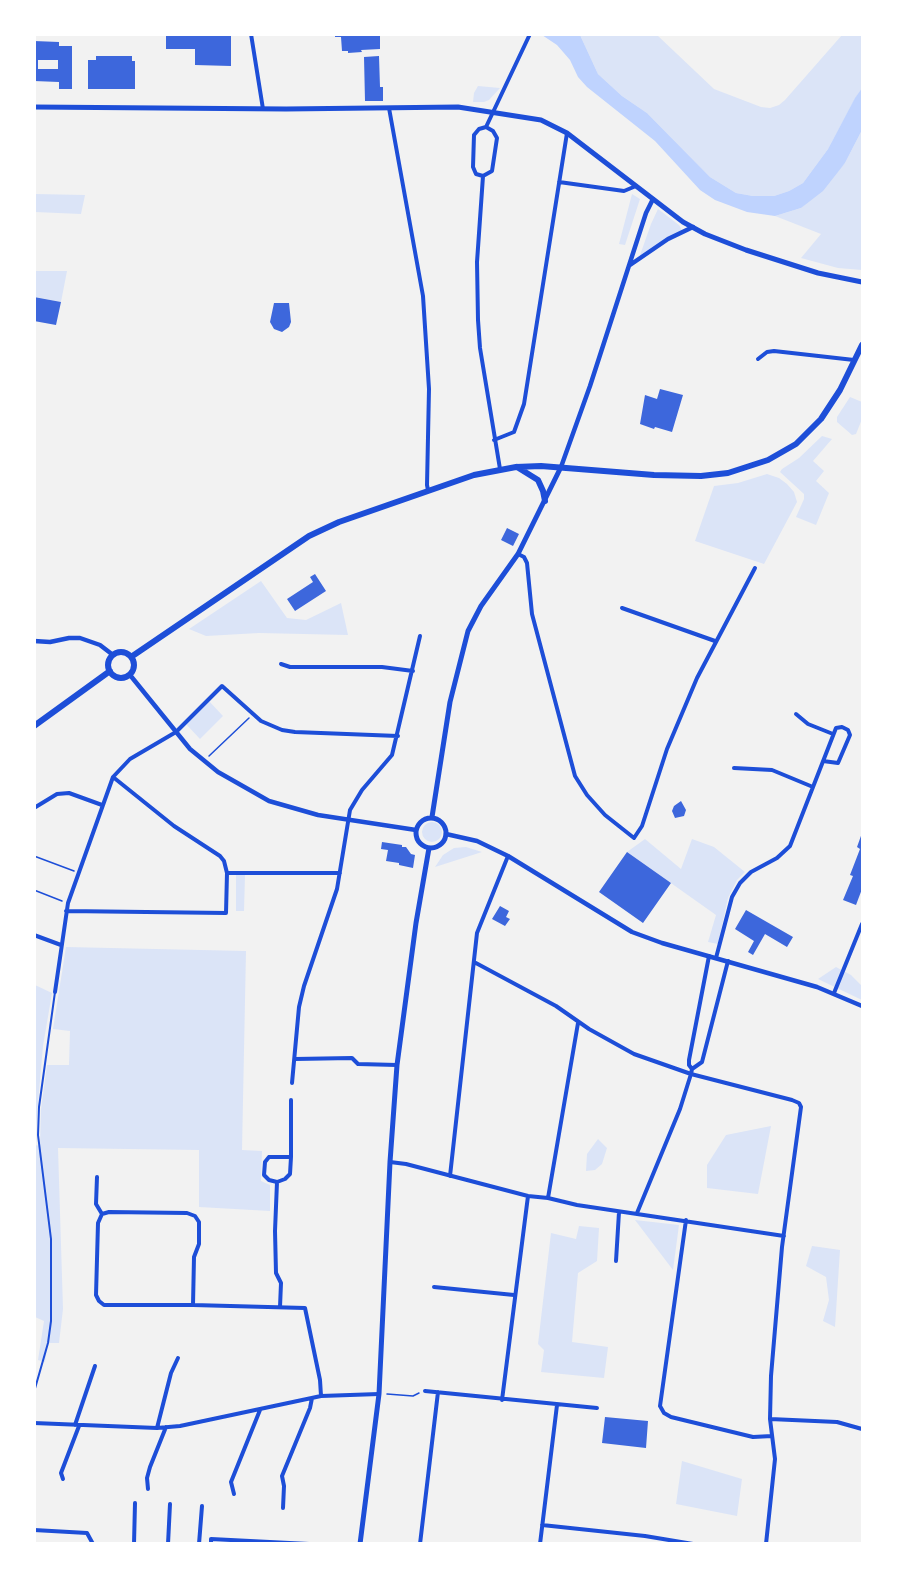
<!DOCTYPE html>
<html>
<head>
<meta charset="utf-8">
<style>
  body { margin:0 }
  #map { position:relative; width:897px; height:1578px; overflow:hidden; background:#f2f2f2; font-family:Bitter,serif }
  canvas { display:block }
  .frame { position:absolute; inset:0; border:36px solid #fff; pointer-events:none }
</style>
</head>
<body>
<div id="map">
<canvas width="897" height="1578"></canvas>
<div class="frame"></div>
</div>
<script>
const ctx = document.querySelector('canvas').getContext('2d');
ctx.lineJoin = 'round';
function paint(path, color) {
  ctx.fillStyle = color;
  ctx.fill(path, 'evenodd');
}
function poly(rows) {
  const path = new Path2D();
  for (const r of rows) {
    if (r.length === 3) {
      path.moveTo(r[0] + r[2], r[1]);
      path.arc(r[0], r[1], r[2], 0, 2 * Math.PI);
      continue;
    }
    path.moveTo(r[0], r[1]);
    for (let i = 2; i < r.length; i += 2) path.lineTo(r[i], r[i + 1]);
  }
  return path;
}
function strokePath(path, color, width, dash) {
  ctx.strokeStyle = color;
  ctx.lineWidth = width;
  ctx.lineCap = dash ? 'butt' : 'round';
  ctx.setLineDash(dash || []);
  ctx.stroke(path);
}
paint(poly([
  [580,35,657,35,714,89,761,107,770,108,779,105,785,100,842,35,862,35,862,88,855,99,828,149,803,183,789,191,774,196,753,196,736,193,710,177,647,113,622,96,598,74],
  [478,86,500,88,489,100,484,102,473,102,474,93],
  [862,130,862,270,838,268,801,258,821,234,775,216,801,208,845,163],
  [35,194,85,195,81,214,35,212],
  [632,194,640,199,625,245,619,244],
  [658,209,679,225,683,232,639,258,651,224],
  [34,271,67,271,61,302,35,297],
  [850,397,862,402,862,419,856,434,852,435,837,422,837,417],
  [822,436,832,439,813,461,824,471,816,481,829,493,816,525,796,517,804,499,804,494,780,472,782,469,799,458],
  [767,474,779,478,787,484,794,492,797,502,764,564,695,541,714,486,738,483],
  [261,581,287,618,306,620,341,603,348,635,259,633,206,636,189,629],
  [208,700,223,716,200,739,185,723],
  [432,832,10],
  [645,839,681,869,692,839,714,847,745,872,737,880,728,898,718,944,708,942,716,915,627,852],
  [466,847,482,852,435,867,443,855,454,848],
  [236,875,245,875,244,911,236,911],
  [66,947,246,951,242,1150,262,1151,261,1181,270,1185,270,1211,199,1207,199,1150,58,1148,63,1309,59,1343,48,1343,45,1362,38,1360,44,1321,35,1317,35,985,52,993,43,1046,35,1138,35,1145,40,1146,41,1109,47,1065,69,1065,70,1031,53,1029],
  [836,967,851,975,862,986,862,1000,818,979],
  [771,1126,758,1194,707,1188,707,1165,726,1135],
  [598,1139,607,1148,602,1164,595,1170,586,1171,587,1154],
  [635,1220,679,1225,673,1270],
  [579,1226,599,1228,597,1261,578,1273,572,1342,608,1347,604,1378,541,1372,544,1350,538,1344,551,1233,576,1239],
  [812,1246,840,1250,835,1327,823,1321,829,1300,826,1277,806,1266],
  [682,1461,742,1479,737,1516,676,1504]
]), '#dbe4f7');
paint(poly([
  [542,35,580,35,598,74,622,96,647,113,710,177,736,193,753,196,774,196,789,191,803,183,828,149,855,98,862,88,862,130,845,163,823,191,801,208,775,216,747,212,715,200,700,190,655,141,587,87,578,77,570,60,557,45]
]), '#bfd3fe');
paint(poly([
  [166,34,231,34,231,66,195,65,195,49,166,49],
  [335,34,380,34,380,49,361,50,362,52,348,53,348,51,342,51,341,37,335,37],
  [34,41,59,42,59,46,72,46,72,89,59,89,59,82,34,81],
  [38,60,58,60,58,69,38,69],
  [96,56,132,56,132,61,135,61,135,89,88,89,88,60,96,60],
  [379,56,380,87,383,87,383,101,365,101,364,57],
  [34,297,61,302,56,325,34,321],
  [274,303,289,303,291,322,289,327,282,332,274,329,270,322],
  [660,389,683,395,672,432,655,427,654,429,640,424,645,395,657,399],
  [507,528,519,534,513,546,501,540],
  [315,574,326,591,295,611,287,599,313,582,310,577],
  [681,801,686,810,684,816,675,818,672,811,674,806],
  [862,833,862,889,856,905,843,900,853,876,850,875,860,849,857,847],
  [382,842,402,845,402,847,406,847,411,854,415,855,413,868,399,865,399,863,386,861,388,850,381,849],
  [627,852,671,883,643,923,599,892],
  [500,906,509,911,506,917,510,919,505,926,492,919],
  [746,910,793,937,787,947,765,934,753,955,748,952,754,941,735,929],
  [605,1417,648,1421,646,1448,602,1443]
]), '#3d67dc');
strokePath(poly([
  [209,756,249,718],
  [34,856,74,871],
  [34,890,62,901],
  [387,1394,413,1396,419,1393]
]), '#1d4ed8', 1.5);
strokePath(poly([
  [34,1392,48,1343,51,1321,51,1239,38,1135,39,1107,55,992]
]), '#1d4ed8', 2);
strokePath(poly([
  [251,34,263,109],
  [389,108,423,296,429,389,427,485,428,490],
  [486,127,493,131,497,138,492,171,483,176,476,174,473,167,474,135,479,129,486,127],
  [486,127,530,34],
  [483,176,477,262,478,320,480,348,500,469],
  [559,182,624,191,636,186],
  [758,359,767,352,774,351,854,360],
  [494,440,514,432,524,404,567,133],
  [518,554,524,557,527,563,532,614,575,776,587,795,605,815,634,838,642,826,667,749,697,678,755,568],
  [622,608,715,641],
  [281,664,290,667,382,667,413,671],
  [796,714,808,724,833,734],
  [734,768,772,770,813,787],
  [113,777,174,826,220,856,224,861,227,873,340,873],
  [34,808,57,794,69,793,102,805],
  [66,911,226,913,227,873],
  [34,935,61,945],
  [716,958,732,897,740,883,751,872,777,858,790,846,836,728,842,727,848,730,850,735,838,763,823,761],
  [474,962,556,1006,589,1029,634,1054,691,1074,792,1100,799,1103,801,1107,782,1247,771,1376,770,1419,775,1459,766,1544],
  [55,992,68,903,113,777,130,759,176,732,222,686,261,721,282,730,295,732,398,736],
  [834,993,862,924],
  [295,1059,352,1058,358,1064,397,1065],
  [692,1069,702,1062,728,961],
  [292,1083,299,1007,304,986,337,889,350,810,362,790,392,755,420,636],
  [291,1100,291,1157],
  [269,1157,291,1157,290,1174,285,1179,277,1182,269,1180,264,1175,265,1162,269,1157],
  [390,1162,406,1164,528,1196,548,1198,577,1205,784,1236],
  [450,1176,477,933,508,856],
  [97,1177,96,1204,102,1214],
  [277,1182,275,1231,276,1273,281,1283,280,1307],
  [548,1198,578,1023],
  [637,1213,680,1109,691,1074,692,1069,689,1065,689,1060,709,956],
  [686,1220,660,1406,664,1413,671,1417,753,1437,772,1436],
  [616,1261,619,1212],
  [434,1287,514,1295],
  [193,1305,194,1257,199,1244,199,1222,195,1216,187,1213,109,1212,102,1214,98,1223,96,1295,99,1301,104,1305,193,1305,305,1308,320,1380,321,1396],
  [425,1391,597,1408],
  [502,1400,528,1196],
  [770,1419,837,1422,862,1429],
  [34,1423,157,1428,180,1426,321,1396,379,1394],
  [75,1425,95,1366],
  [157,1428,171,1373,178,1358],
  [63,1479,61,1473,79,1426],
  [148,1489,147,1478,150,1467,166,1427],
  [234,1494,231,1482,260,1410],
  [283,1508,284,1486,282,1476,310,1408,312,1398],
  [542,1525,645,1536,693,1544],
  [34,1530,87,1533,93,1544],
  [134,1544,135,1503],
  [168,1544,170,1504],
  [199,1544,202,1506],
  [211,1544,211,1539,309,1544],
  [420,1544,438,1392],
  [540,1544,557,1405]
]), '#1d4ed8', 4);
strokePath(poly([
  [630,265,668,239,693,227],
  [561,467,590,386,646,213,653,199],
  [34,641,50,642,69,638,80,638,100,645,113,655],
  [130,675,190,749,218,772,255,793,269,801,318,815,416,830],
  [446,834,477,841,508,856,632,932,662,943,817,987,862,1006]
]), '#1d4ed8', 4.5);
strokePath(poly([
  [34,107,286,109,458,107,541,120,567,133,683,222,705,234,746,250,818,273,862,282],
  [432,817,450,702,468,631,481,606,518,554,561,467],
  [431,833,15],
  [360,1544,379,1394,390,1162,397,1065,416,923,429,848]
]), '#1d4ed8', 5);
strokePath(poly([
  [517,467,538,480,543,491,545,501],
  [121,665,13],
  [131,657,309,536,339,522,474,475,516,467,541,466,654,475,701,476,728,473,768,460,796,444,821,419,840,390,862,345],
  [34,726,110,671]
]), '#1d4ed8', 6);
</script>
</body>
</html>
